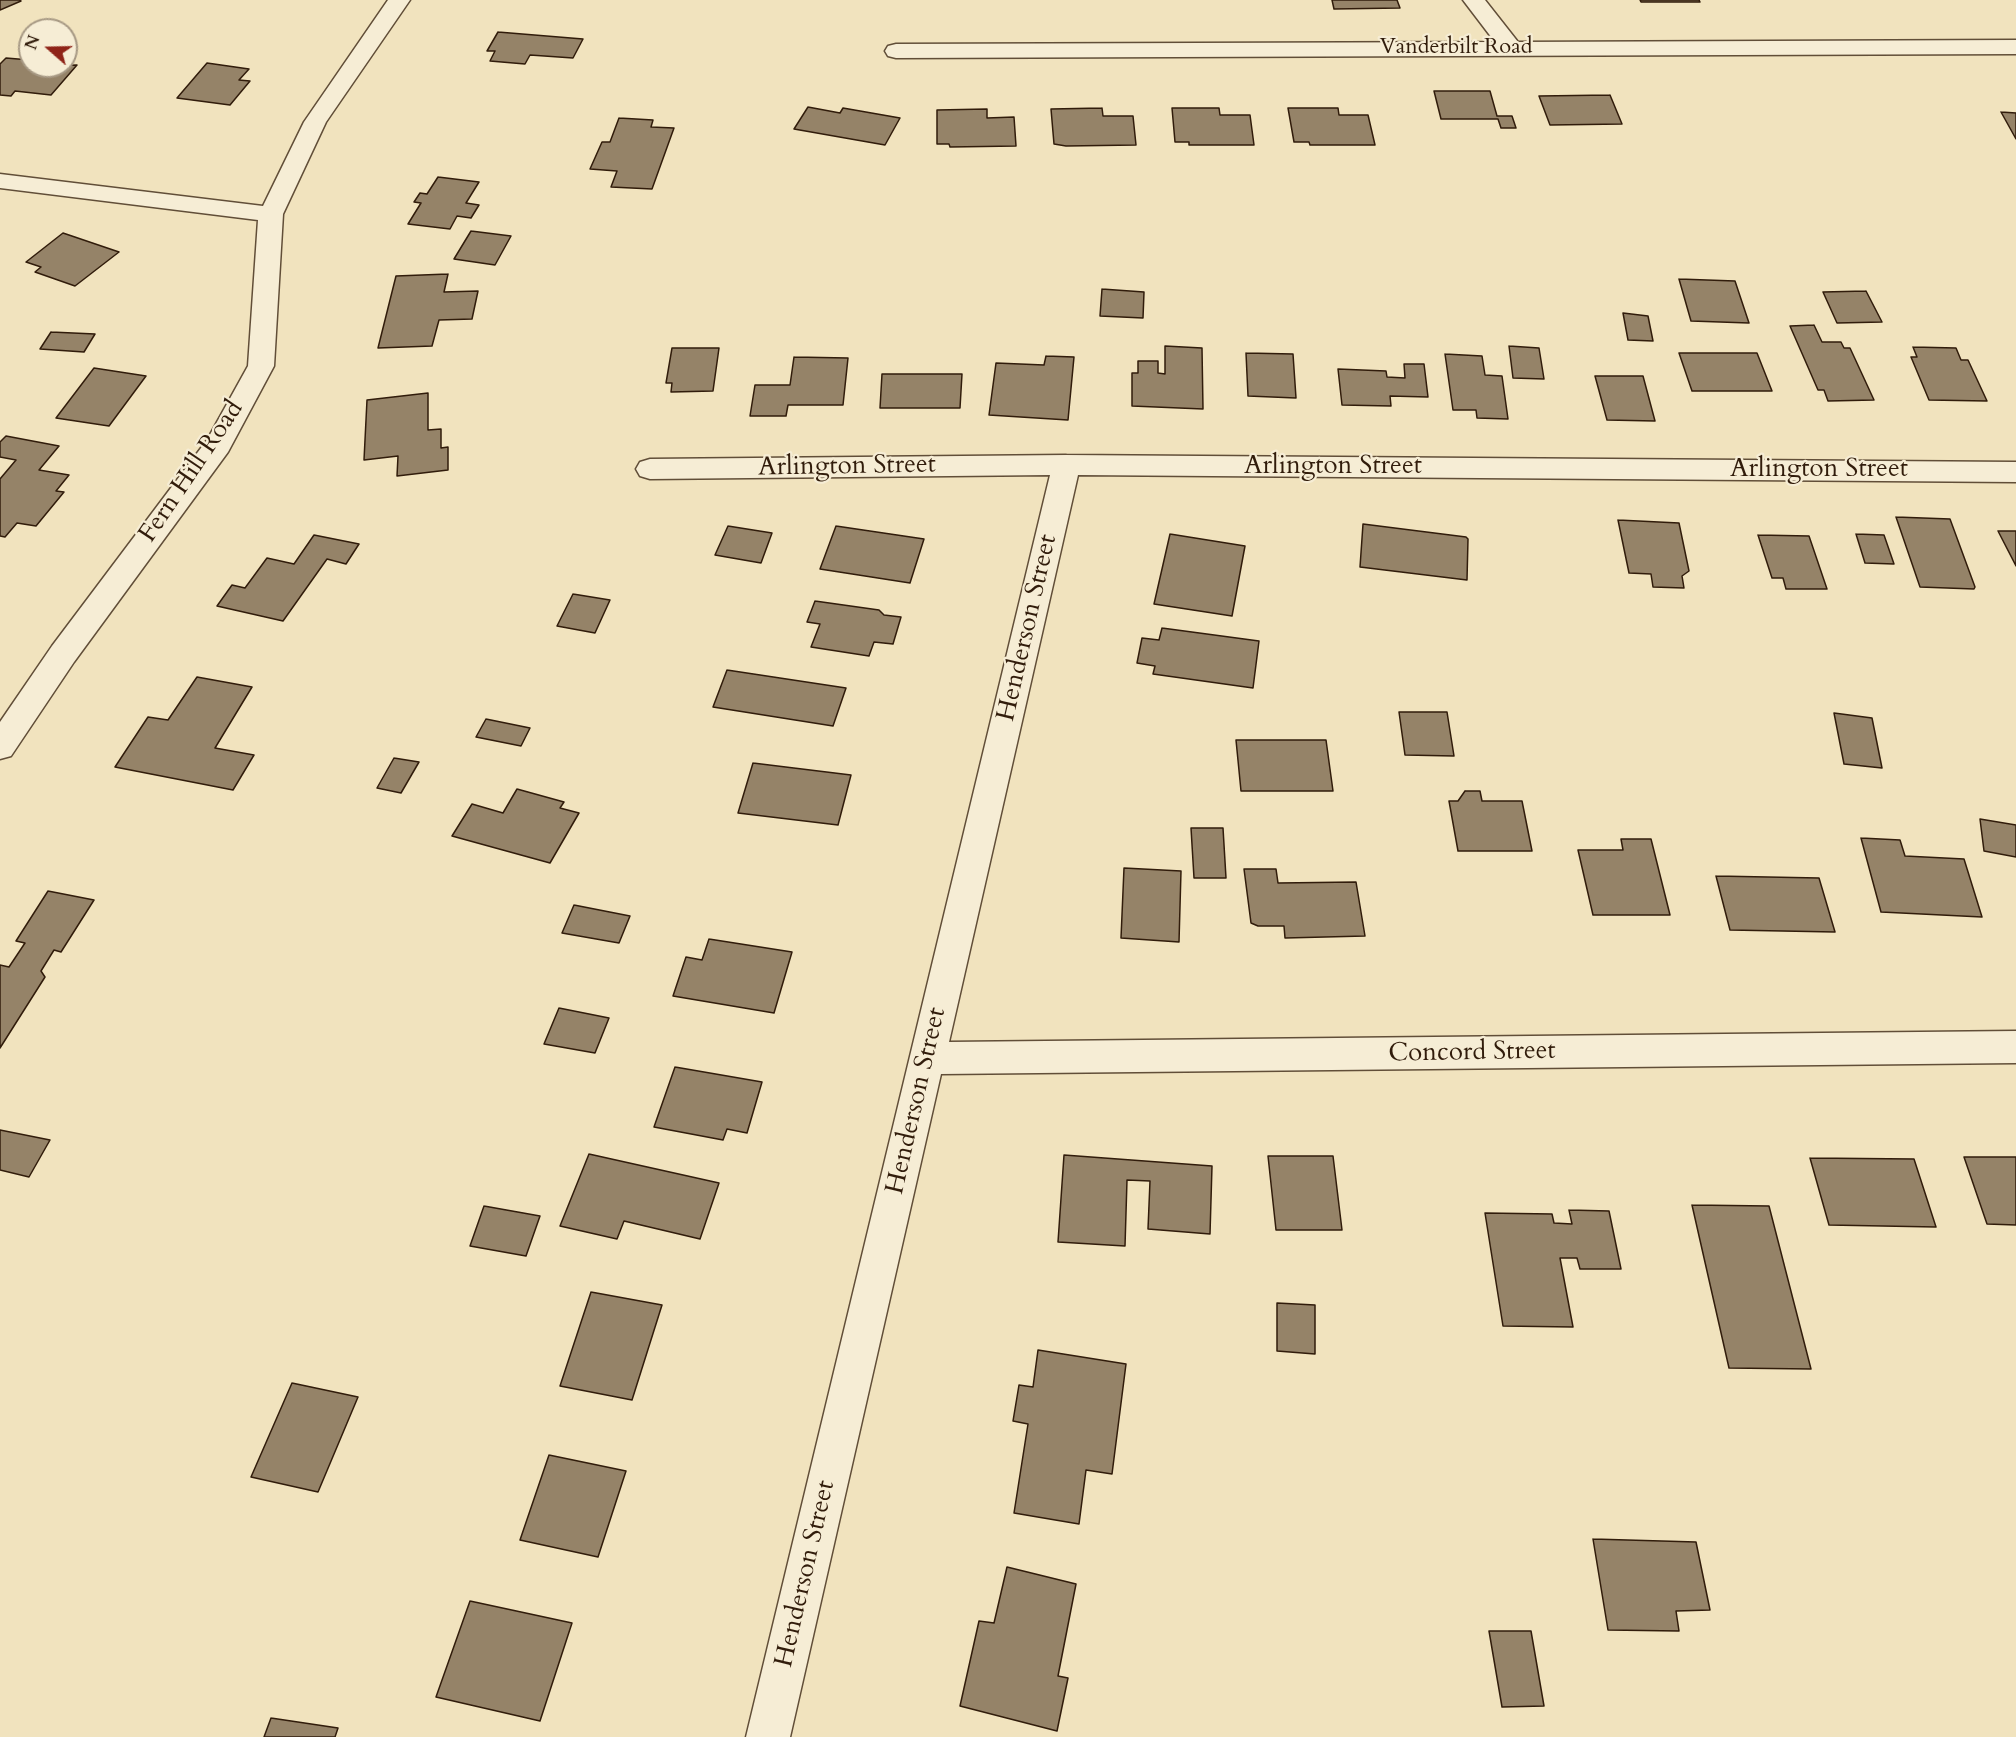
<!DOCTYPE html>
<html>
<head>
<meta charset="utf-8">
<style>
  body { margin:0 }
  #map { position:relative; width:2016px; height:1737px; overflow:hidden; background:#f1e3be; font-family:Cardo,serif }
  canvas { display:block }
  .north { position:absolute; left:18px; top:18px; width:60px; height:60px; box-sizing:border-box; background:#f6edd5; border:2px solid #a79984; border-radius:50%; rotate:290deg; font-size:16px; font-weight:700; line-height:24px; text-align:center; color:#311c0b }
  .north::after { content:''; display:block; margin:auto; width:21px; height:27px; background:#8f2418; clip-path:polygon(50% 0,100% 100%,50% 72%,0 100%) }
</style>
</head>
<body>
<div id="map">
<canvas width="2016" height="1737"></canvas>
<div class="north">N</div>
</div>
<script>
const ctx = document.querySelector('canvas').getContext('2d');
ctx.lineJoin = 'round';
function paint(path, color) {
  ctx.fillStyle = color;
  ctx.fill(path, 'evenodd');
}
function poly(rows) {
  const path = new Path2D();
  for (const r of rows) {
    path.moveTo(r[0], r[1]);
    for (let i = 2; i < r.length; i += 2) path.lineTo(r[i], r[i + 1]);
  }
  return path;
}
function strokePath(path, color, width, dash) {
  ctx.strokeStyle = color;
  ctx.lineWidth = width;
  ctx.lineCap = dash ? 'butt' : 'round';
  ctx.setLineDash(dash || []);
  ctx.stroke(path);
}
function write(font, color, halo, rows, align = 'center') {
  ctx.font = font + ' Cardo,serif';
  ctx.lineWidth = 4.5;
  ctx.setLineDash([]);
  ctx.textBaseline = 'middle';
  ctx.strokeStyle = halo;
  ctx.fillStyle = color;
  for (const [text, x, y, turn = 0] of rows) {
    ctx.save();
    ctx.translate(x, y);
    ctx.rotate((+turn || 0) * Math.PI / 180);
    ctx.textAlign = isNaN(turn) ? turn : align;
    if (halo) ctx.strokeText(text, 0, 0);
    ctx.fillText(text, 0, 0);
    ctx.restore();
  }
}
const building = poly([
  [0,0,20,0,21,1,0,10,0,0],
  [1332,0,1397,0,1400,8,1334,9,1332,0],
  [1640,0,1699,0,1700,2,1641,2,1640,0],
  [498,32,583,39,573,58,530,55,525,64,490,61,495,51,487,51,498,32],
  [6,58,30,60,30,66,77,65,51,95,15,91,11,96,0,95,0,64,6,58],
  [207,63,249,69,239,80,250,81,230,105,177,98,207,63],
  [1434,91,1490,91,1497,116,1512,116,1516,128,1501,128,1498,119,1441,119,1434,91],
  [1610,95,1622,124,1550,125,1539,96,1610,95],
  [808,107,840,113,843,108,900,118,885,145,794,129,808,107],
  [1102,108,1103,116,1133,116,1136,145,1066,146,1054,144,1051,109,1102,108],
  [1172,108,1219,108,1220,115,1250,115,1254,145,1189,145,1189,142,1175,142,1172,108],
  [1288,108,1338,108,1339,115,1368,115,1375,145,1310,145,1309,142,1294,142,1288,108],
  [987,109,987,118,1014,117,1016,146,950,147,949,144,937,144,937,110,987,109],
  [2001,112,2016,113,2016,139,2001,112],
  [619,118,653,120,651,127,674,128,652,189,611,187,617,171,590,169,602,142,610,142,619,118],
  [438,177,479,182,466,203,479,205,471,218,457,216,450,229,408,224,421,203,414,202,420,193,427,194,438,177],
  [471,231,511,236,495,265,454,259,471,231],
  [63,233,119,252,75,286,35,272,41,267,26,262,63,233],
  [448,274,444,292,478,291,472,319,439,320,432,346,378,348,396,276,448,274],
  [1679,279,1735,281,1749,323,1691,321,1679,279],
  [1102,289,1144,292,1143,318,1100,316,1102,289],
  [1866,291,1882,322,1837,323,1823,292,1866,291],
  [1623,313,1648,316,1653,341,1628,340,1623,313],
  [1814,325,1822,342,1841,342,1844,348,1850,348,1874,400,1828,401,1824,390,1818,390,1790,326,1814,325],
  [51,332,95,334,84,352,40,349,51,332],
  [1165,346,1202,348,1203,409,1132,406,1132,373,1138,373,1138,361,1158,361,1158,373,1165,374,1165,346],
  [1509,346,1539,348,1544,379,1513,378,1509,346],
  [1913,347,1956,348,1961,360,1968,360,1987,401,1929,400,1911,357,1917,357,1913,347],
  [672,348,719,348,713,391,671,392,672,383,666,383,672,348],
  [1246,353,1293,354,1296,398,1248,396,1246,353],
  [1679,353,1757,353,1772,391,1692,391,1679,353],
  [1445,354,1482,356,1485,375,1502,376,1508,419,1477,418,1476,410,1453,410,1445,354],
  [1046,356,1074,357,1068,420,989,415,996,363,1044,365,1046,356],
  [794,357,848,358,843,405,788,405,786,416,750,416,755,385,790,385,794,357],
  [1404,364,1424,364,1428,397,1390,396,1391,406,1342,405,1338,369,1386,371,1387,377,1405,378,1404,364],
  [94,368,146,376,109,426,56,418,94,368],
  [882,374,962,374,960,408,880,408,882,374],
  [1595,376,1643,376,1655,421,1607,420,1595,376],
  [428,393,428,430,441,429,441,448,448,447,448,470,397,476,398,456,364,460,367,400,428,393],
  [6,436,59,446,39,470,69,475,56,491,64,492,36,526,17,523,5,537,0,536,0,479,16,460,0,457,0,442,6,436],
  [1896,517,1950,519,1975,587,1974,589,1920,587,1896,517],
  [1618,520,1679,523,1689,571,1682,576,1684,588,1653,587,1651,574,1629,573,1618,520],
  [1363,524,1466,537,1468,539,1467,580,1360,567,1363,524],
  [728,526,772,533,761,563,715,555,728,526],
  [836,526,924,539,910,583,820,569,836,526],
  [1998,531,2016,531,2016,566,1998,531],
  [1170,534,1245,546,1232,616,1154,604,1170,534],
  [1856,534,1884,535,1894,564,1865,563,1856,534],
  [314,535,359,544,346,564,327,559,283,621,217,606,232,585,245,588,267,558,294,564,314,535],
  [1758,535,1809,536,1827,589,1786,589,1783,578,1772,578,1758,535],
  [573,594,610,600,595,633,557,626,573,594],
  [815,601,879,610,884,615,901,617,893,644,874,642,869,656,811,647,820,624,807,622,815,601],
  [1162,628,1259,641,1253,688,1153,674,1155,666,1137,663,1142,638,1159,640,1162,628],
  [727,670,846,688,833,726,713,707,727,670],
  [197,677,252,687,215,748,254,755,233,790,115,767,148,717,168,720,197,677],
  [1399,712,1447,712,1454,756,1405,755,1399,712],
  [1834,713,1872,718,1882,768,1844,764,1834,713],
  [486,719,530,728,521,746,476,737,486,719],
  [1236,740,1326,740,1333,791,1241,791,1236,740],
  [394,758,419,762,401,793,377,788,394,758],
  [753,763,851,775,838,825,738,813,753,763],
  [517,789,564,802,560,808,579,813,550,863,452,836,472,804,503,813,517,789],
  [1465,791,1480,791,1482,801,1522,801,1532,851,1458,851,1449,801,1458,801,1465,791],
  [1980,819,2016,825,2016,857,1984,851,1980,819],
  [1191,828,1223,828,1226,878,1194,878,1191,828],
  [1861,838,1900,840,1905,856,1964,859,1982,917,1881,912,1861,838],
  [1621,839,1651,839,1670,915,1593,915,1578,850,1623,850,1621,839],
  [1124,868,1181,871,1179,942,1121,938,1124,868],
  [1244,869,1276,869,1278,883,1356,882,1365,936,1285,938,1284,926,1258,926,1251,923,1244,869],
  [1716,876,1819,878,1835,932,1730,930,1716,876],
  [48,891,94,900,61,952,54,950,41,971,45,977,0,1048,0,965,9,967,25,943,16,941,48,891],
  [574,905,630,916,619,943,562,933,574,905],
  [709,939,792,952,774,1013,673,996,686,957,702,960,709,939],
  [559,1008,609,1018,595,1053,544,1044,559,1008],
  [675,1067,762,1082,747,1133,727,1129,723,1140,654,1127,675,1067],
  [0,1130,50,1140,29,1177,0,1170,0,1130],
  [589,1154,719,1183,700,1239,624,1221,617,1239,560,1226,589,1154],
  [1064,1155,1212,1166,1210,1234,1148,1229,1150,1181,1127,1180,1125,1246,1058,1242,1064,1155],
  [1268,1156,1333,1156,1342,1230,1276,1230,1268,1156],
  [1964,1157,2016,1157,2016,1225,1987,1224,1964,1157],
  [1810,1158,1914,1159,1936,1227,1829,1225,1810,1158],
  [1692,1205,1769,1206,1811,1369,1729,1368,1692,1205],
  [484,1206,540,1216,526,1256,470,1246,484,1206],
  [1569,1210,1609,1211,1621,1269,1580,1269,1577,1258,1560,1258,1573,1327,1503,1326,1485,1213,1552,1214,1554,1223,1572,1224,1569,1210],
  [591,1292,662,1305,632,1400,560,1386,591,1292],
  [1277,1303,1315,1305,1315,1354,1277,1351,1277,1303],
  [1038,1350,1126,1364,1112,1474,1086,1470,1079,1524,1014,1513,1028,1424,1013,1421,1019,1385,1033,1387,1038,1350],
  [292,1383,358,1397,318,1492,251,1477,292,1383],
  [549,1455,626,1471,598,1557,520,1540,549,1455],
  [1593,1539,1696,1542,1710,1610,1676,1611,1679,1631,1608,1630,1593,1539],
  [1007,1567,1076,1584,1058,1676,1068,1678,1057,1731,960,1706,979,1621,994,1623,1007,1567],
  [470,1601,572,1623,540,1721,436,1697,470,1601],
  [1489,1631,1531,1631,1544,1706,1502,1707,1489,1631],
  [271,1718,338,1728,335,1737,264,1737,271,1718]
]);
paint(building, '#958368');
strokePath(building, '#311c0b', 1.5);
const minor = poly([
  [388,0,410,0,326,122,283,214,274,366,228,452,74,662,11,756,0,759,0,722,52,646,207,440,248,366,258,220,0,188,0,174,263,206,304,122,388,0],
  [1463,0,1485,0,1518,42,2016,40,2016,54,896,58,888,56,885,51,888,46,896,44,1495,42,1463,0],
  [1066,455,2016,462,2016,482,1078,475,949,1042,2016,1031,2016,1063,941,1074,790,1737,746,1737,1050,475,650,479,640,476,636,469,640,462,650,459,1066,455]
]);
strokePath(minor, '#614e38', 3);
paint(minor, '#f6edd5');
write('22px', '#311c0b', '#f6edd5', [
  ["Vanderbilt Road",1456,48]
]);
write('26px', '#311c0b', '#f6edd5', [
  ["Arlington Street",847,467,-1],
  ["Arlington Street",1333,467],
  ["Arlington Street",1819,470],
  ["Fern Hill Road",192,472,-56],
  ["Henderson Street",1028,628,-77],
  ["Concord Street",1472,1053,-1],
  ["Henderson Street",917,1101,-77],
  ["Henderson Street",806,1574,-77]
]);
</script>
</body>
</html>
